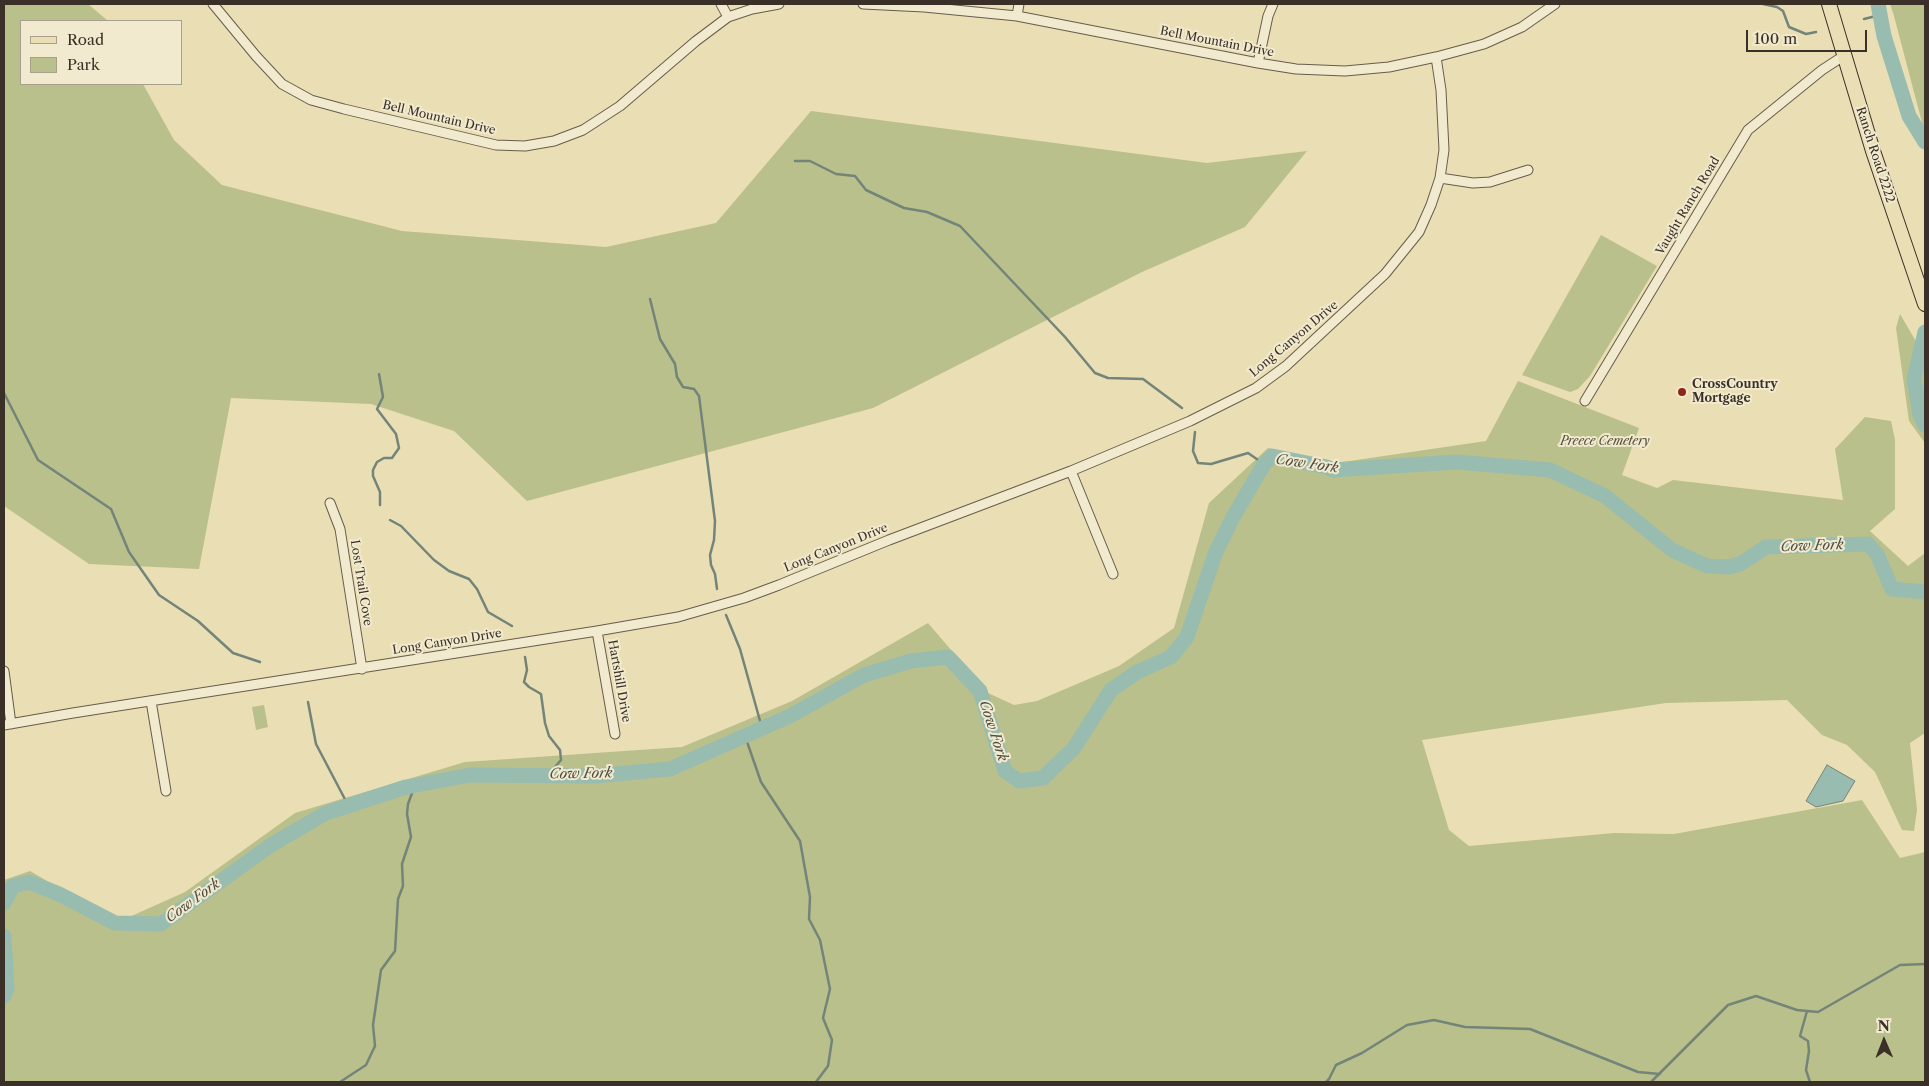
<!DOCTYPE html>
<html>
<head>
<meta charset="utf-8">
<style>
  body { margin:0 }
  #map { position:relative; width:1929px; height:1086px; overflow:hidden; background:#eadeb4; font-family:"Libre Caslon Text",serif }
  canvas { display:block }
  .frame { position:absolute; inset:0; border:5px solid #3b3028; pointer-events:none }
  .legend { position:absolute; left:20px; top:20px; width:162px; height:65px; box-sizing:border-box; background:#f1eace; border:1px solid #a8a08c; margin:0; padding:6px 9px; list-style:none; font-size:15px; color:#3b3028 }
  .legend li { display:flex; align-items:center; gap:10px; height:25px }
  .legend b { width:25px; border:1px solid #a8a08c }
  .north { position:absolute; left:1859px; top:1016px; width:50px; height:50px; -webkit-text-stroke:4px #f1eace; paint-order:stroke; rotate:359deg; font-size:14px; font-weight:700; line-height:20px; text-align:center; color:#3b3028 }
  .north::after { content:''; display:block; margin:auto; width:18px; height:22px; background:#3b3028; clip-path:polygon(50% 0,100% 100%,50% 72%,0 100%) }
  .scale { position:absolute; left:1746px; top:30px; width:121px; height:22px; box-sizing:border-box; border:2px solid #3b3028; border-top:0; padding-left:6px; font-size:15px; line-height:18px; white-space:nowrap; color:#3b3028; -webkit-text-stroke:4px #f1eace; paint-order:stroke }
</style>
</head>
<body>
<div id="map">
<canvas width="1929" height="1086"></canvas>
<div class="frame"></div>
<ul class="legend">
<li><b style="height:6px;background:#eadeb4"></b>Road</li>
<li><b style="height:14px;background:#bac08b"></b>Park</li>
</ul>
<div class="north">N</div>
<div class="scale">100 m</div>
</div>
<script>
const ctx = document.querySelector('canvas').getContext('2d');
ctx.lineJoin = 'round';
function paint(path, color) {
  ctx.fillStyle = color;
  ctx.fill(path, 'evenodd');
}
function poly(rows) {
  const path = new Path2D();
  for (const r of rows) {
    path.moveTo(r[0], r[1]);
    for (let i = 2; i < r.length; i += 2) path.lineTo(r[i], r[i + 1]);
  }
  return path;
}
function strokePath(path, color, width, dash) {
  ctx.strokeStyle = color;
  ctx.lineWidth = width;
  ctx.lineCap = dash ? 'butt' : 'round';
  ctx.setLineDash(dash || []);
  ctx.stroke(path);
}
function write(font, color, halo, rows, align = 'center') {
  ctx.font = font + ' "Libre Caslon Text",serif';
  ctx.lineWidth = 4;
  ctx.setLineDash([]);
  ctx.textBaseline = 'middle';
  ctx.strokeStyle = halo;
  ctx.fillStyle = color;
  for (const [text, x, y, turn = 0] of rows) {
    ctx.save();
    ctx.translate(x, y);
    ctx.rotate((+turn || 0) * Math.PI / 180);
    ctx.textAlign = isNaN(turn) ? turn : align;
    if (halo) ctx.strokeText(text, 0, 0);
    ctx.fillText(text, 0, 0);
    ctx.restore();
  }
}
paint(poly([
  [4,4,88,4,108,21,21,21,21,84,143,84,174,140,222,185,402,231,606,247,716,223,811,111,1207,163,1307,151,1245,227,1142,272,873,408,527,501,454,431,371,404,231,398,199,569,89,564,4,506],
  [1890,4,1925,4,1925,134,1894,16],
  [1601,235,1657,266,1590,376,1578,389,1570,392,1522,375],
  [1900,314,1925,357,1925,443,1909,421,1896,328],
  [1518,381,1639,428,1622,475,1657,488,1673,480,1843,500,1835,449,1865,417,1891,421,1895,440,1895,509,1870,531,1908,566,1925,553,1925,733,1910,743,1917,810,1914,831,1902,830,1875,772,1847,745,1822,735,1787,700,1666,703,1422,740,1449,830,1469,846,1614,833,1674,834,1862,800,1900,858,1925,852,1925,1082,4,1082,4,880,30,871,114,920,127,918,185,892,295,813,465,762,682,747,792,701,928,623,988,693,1014,705,1037,701,1119,666,1174,628,1209,503,1268,448,1336,463,1486,441],
  [264,705,268,727,256,730,252,707]
]), '#bac08b');
const water = poly([
  [1827,765,1855,781,1843,801,1816,807,1806,801,1827,765]
]);
paint(water, '#98bcaf');
strokePath(water, '#738479', 1);
strokePath(poly([
  [1763,4,1777,7,1783,11,1789,27,1806,34,1816,32],
  [1864,19,1880,15],
  [795,161,810,161,836,174,855,176,866,190,904,208,927,212,960,226,1065,337,1095,373,1108,378,1143,379,1182,408],
  [650,299,660,339,675,364,677,377,683,387,694,389,699,396,715,521,714,540,710,555,711,565,715,574,717,589],
  [379,374,383,397,377,409,396,434,399,448,392,458,384,458,377,462,373,470,373,476,380,492,380,505],
  [4,393,38,460,111,509,129,552,159,595,198,621,233,653,260,662],
  [1195,432,1193,451,1198,463,1211,464,1248,453,1264,464],
  [390,520,401,526,434,560,449,571,469,579,477,589,488,612,512,626],
  [726,615,740,649,762,728],
  [525,657,527,670,524,682,529,687,541,694,545,723,549,736,560,750,561,760,555,767,555,776],
  [308,702,316,744,348,805],
  [745,736,761,782,800,841,810,897,809,919,820,940,830,989,823,1018,832,1040,828,1066,816,1082],
  [1807,1011,1800,1036,1808,1041,1809,1051,1806,1070,1810,1082],
  [340,1082,366,1065,375,1046,373,1025,381,970,395,951,398,899,403,886,402,864,411,837,407,814,408,804,415,785],
  [1326,1082,1329,1079,1336,1065,1362,1053,1407,1025,1434,1020,1465,1027,1530,1029,1638,1072,1660,1074],
  [1651,1082,1728,1005,1756,996,1797,1010,1818,1012,1900,965,1925,964]
]), '#738479', 2.5);
strokePath(poly([
  [1878,4,1884,36,1909,116,1925,142],
  [1925,332,1914,379,1920,415,1925,425],
  [4,903,13,886,29,882,59,894,115,923,161,924,271,845,326,813,406,787,470,775,595,776,670,769,790,716,864,675,911,661,948,657,980,691,1005,771,1019,781,1043,778,1074,748,1111,690,1137,672,1171,657,1187,637,1215,554,1232,519,1264,464,1272,456,1327,467,1333,470,1456,462,1550,470,1605,496,1672,550,1707,566,1729,567,1740,564,1766,547,1868,544,1877,554,1892,589,1925,592],
  [4,936,7,989,4,996]
]), '#98bcaf', 15);
const street = poly([
  [213,4,256,56,282,84,311,100,344,109,496,145,525,146,554,141,583,130,620,106,696,41,728,17,752,9,779,4],
  [721,4,728,17],
  [863,4,924,7,1017,16,1258,63,1296,69,1345,71,1389,67,1436,57,1484,44,1522,27,1555,4],
  [1017,16,1019,4],
  [1258,63,1268,16,1273,4],
  [1440,178,1473,183,1490,182,1528,170],
  [1585,401,1748,130,1822,70,1845,55],
  [1071,471,1113,574],
  [330,503,340,529,362,669],
  [597,631,615,734],
  [4,671,11,724],
  [151,701,166,791],
  [4,725,73,713,597,631,678,617,744,598,779,585,889,540,1071,471,1190,421,1256,388,1286,366,1385,274,1419,232,1431,205,1440,178,1444,150,1441,90,1436,57]
]);
const primary = poly([
  [1829,4,1873,151,1925,304]
]);
strokePath(street, '#675c4b', 11);
strokePath(primary, '#3b3028', 16);
strokePath(street, '#f1eace', 9);
strokePath(primary, '#eadeb4', 14);
for (const [x, y, r, color] of [
  [1682,392,5,"#8f2418"]
]) {
  const dot = new Path2D();
  dot.arc(x, y, r, 0, 2 * Math.PI);
  ctx.fillStyle = color;
  ctx.fill(dot);
  strokePath(dot, '#f1eace', 2);
}
write('12px', '#3b3028', '#f1eace', [
  ["Bell Mountain Drive",1217,42,11],
  ["Bell Mountain Drive",439,118,13],
  ["Ranch Road 2222",1875,155,72],
  ["Vaught Ranch Road",1688,206,-59],
  ["Long Canyon Drive",1294,339,-40],
  ["Long Canyon Drive",836,548,-22],
  ["Lost Trail Cove",361,583,81],
  ["Long Canyon Drive",447,642,-9],
  ["Hartshill Drive",619,681,80]
]);
write('bold 12px', '#3b3028', '#f1eace', [
  ["CrossCountry",1692,385],
  ["Mortgage",1692,399]
], 'left');
write('italic 12px', '#544d3c', '#f1eace', [
  ["Preece Cemetery",1605,442]
]);
write('italic 14px', '#4e4c43', '#f1eace', [
  ["Cow Fork",1307,464,8],
  ["Cow Fork",1812,546,-2],
  ["Cow Fork",993,731,72],
  ["Cow Fork",581,774,-1],
  ["Cow Fork",193,901,-36]
]);
</script>
</body>
</html>
